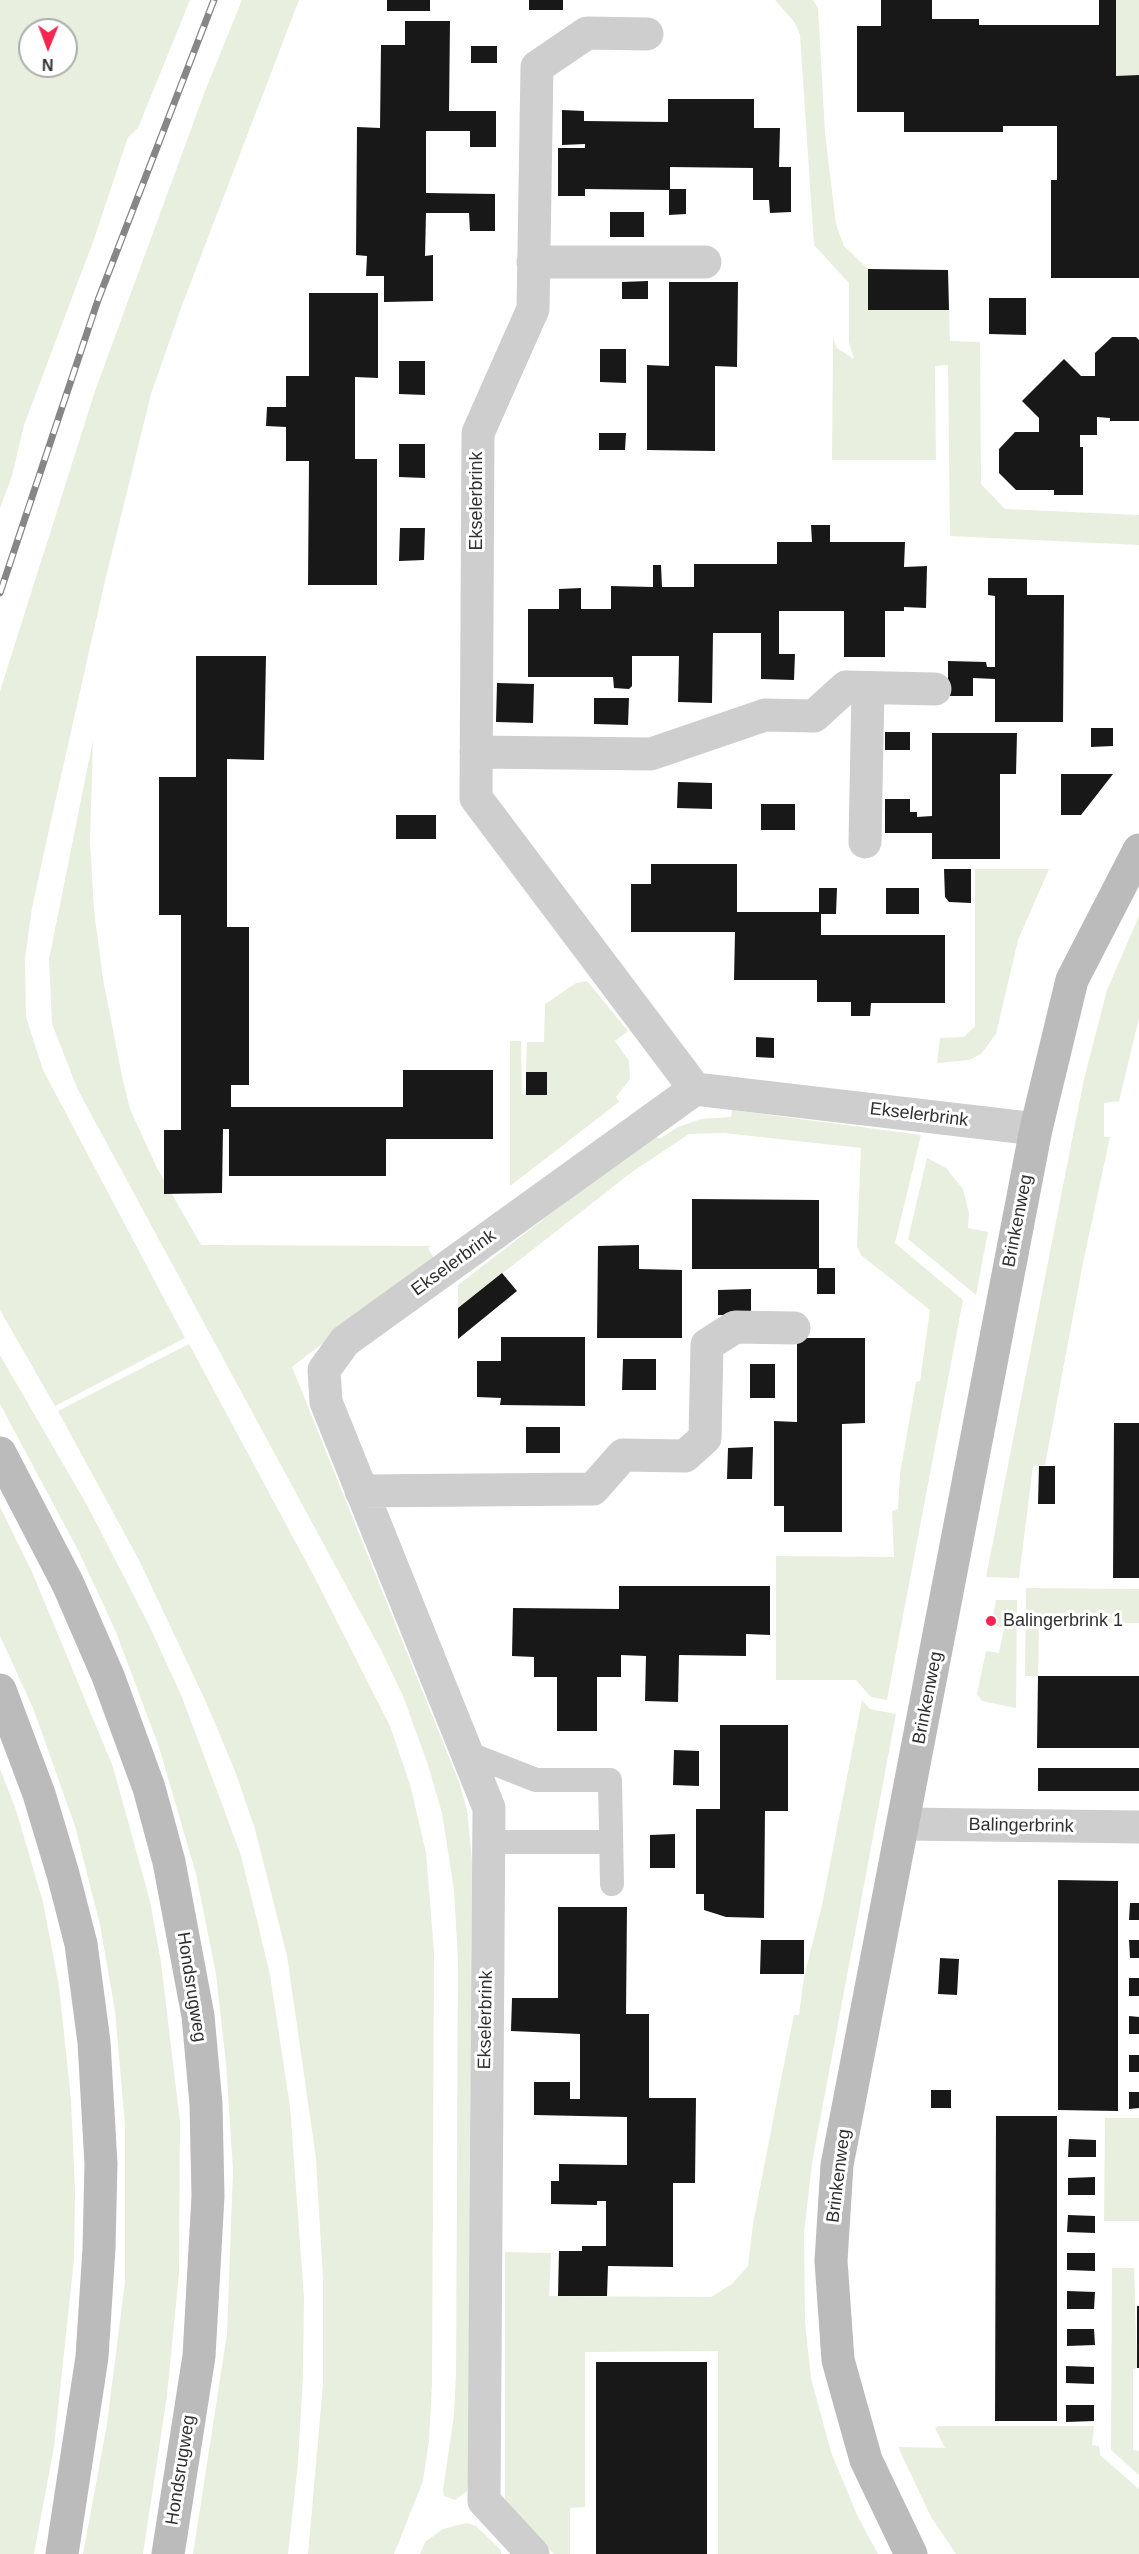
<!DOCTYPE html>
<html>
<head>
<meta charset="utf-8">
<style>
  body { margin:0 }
  #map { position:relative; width:1139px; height:2554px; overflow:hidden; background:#fff; font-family:Arial,sans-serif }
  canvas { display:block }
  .north { position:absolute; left:18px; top:18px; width:60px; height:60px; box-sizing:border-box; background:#fff; border:2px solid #adadad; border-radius:50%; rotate:181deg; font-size:16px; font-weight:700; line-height:24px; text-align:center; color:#313131 }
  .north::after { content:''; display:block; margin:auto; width:21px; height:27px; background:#f52552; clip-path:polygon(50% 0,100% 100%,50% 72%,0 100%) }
</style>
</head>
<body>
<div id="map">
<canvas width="1139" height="2554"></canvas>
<div class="north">N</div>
</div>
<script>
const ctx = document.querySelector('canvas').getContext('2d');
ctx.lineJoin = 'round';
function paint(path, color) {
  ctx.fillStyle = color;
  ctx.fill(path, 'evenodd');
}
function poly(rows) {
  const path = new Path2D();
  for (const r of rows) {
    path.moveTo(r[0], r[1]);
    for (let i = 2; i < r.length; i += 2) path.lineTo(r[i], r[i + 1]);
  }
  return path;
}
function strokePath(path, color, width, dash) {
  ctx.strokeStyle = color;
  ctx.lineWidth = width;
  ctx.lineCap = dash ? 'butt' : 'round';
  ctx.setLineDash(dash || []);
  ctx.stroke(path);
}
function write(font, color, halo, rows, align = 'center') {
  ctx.font = font + ' Arial,sans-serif';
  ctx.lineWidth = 6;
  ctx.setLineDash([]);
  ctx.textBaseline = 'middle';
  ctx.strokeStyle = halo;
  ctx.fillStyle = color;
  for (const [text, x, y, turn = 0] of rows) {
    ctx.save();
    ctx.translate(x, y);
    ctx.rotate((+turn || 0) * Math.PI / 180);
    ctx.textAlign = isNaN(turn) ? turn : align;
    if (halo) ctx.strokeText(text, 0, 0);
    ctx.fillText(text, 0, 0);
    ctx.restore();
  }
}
paint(poly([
  [0,0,190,0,138,128,128,137,93,242,24,425,12,476,0,508],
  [30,30,66,30,66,66,30,66],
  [242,0,299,0,181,308,151,394,104,585,50,825,32,908,25,959,26,1017,43,1070,185,1338,55,1406,0,1310,0,691,95,391,205,91],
  [775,0,813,0,818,8,825,133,836,224,844,246,868,269,868,310,949,310,950,341,980,342,981,484,1005,509,1139,515,1139,545,950,536,948,365,935,366,936,460,832,460,833,338,837,348,854,359,849,342,849,283,814,245,800,35,795,23],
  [1116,0,1139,0,1139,75,1116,76],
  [93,740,90,841,94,910,103,979,122,1076,130,1109,157,1168,201,1245,431,1246,428,1248,434,1258,292,1367,459,1782,467,1810,472,1860,469,2476,467,2491,455,2500,444,2496,443,2490,454,2415,456,2373,458,1960,454,1890,442,1813,428,1765,403,1696,382,1652,78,1090,52,1024,49,959],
  [975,869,1049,869,1018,940,996,1034,981,1054,969,1060,937,1063,940,1038,964,1037,975,1026],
  [1139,916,1139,1018,1119,1101,1104,1103,1104,1137,1110,1137,1083,1263,1045,1465,1033,1466,1019,1578,986,1577,1084,1079,1107,990],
  [587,981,628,1031,615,1041,629,1061,630,1079,616,1097,619,1102,510,1186,510,1041,521,1041,522,1094,546,1095,547,1072,526,1072,527,1042,544,1042,545,1004,576,983],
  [732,1110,921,1135,895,1243,963,1300,887,1700,871,1697,856,1680,776,1680,776,1556,894,1557,892,1511,898,1509,900,1474,916,1382,920,1381,930,1310,861,1255,857,1246,861,1148,724,1133,689,1134,632,1172,458,1308,458,1285,654,1134,659,1139,678,1127,701,1119,731,1117],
  [927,1158,946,1168,963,1189,969,1213,968,1228,988,1232,976,1295,908,1239],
  [189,1344,317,1582,390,1726,410,1784,426,1853,434,1951,432,2384,429,2441,423,2481,394,2554,308,2554,323,2384,323,2279,316,2159,287,1956,255,1829,235,1771,206,1702,140,1562,58,1411],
  [0,1355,88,1507,149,1625,181,1695,218,1793,241,1856,256,1916,270,1975,290,2106,304,2298,303,2375,298,2463,288,2554,193,2554,227,2334,233,2170,226,2063,216,1974,196,1874,159,1747,116,1632,79,1552,0,1404],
  [0,1507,32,1572,113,1767,150,1901,161,1962,180,2122,179,2273,167,2396,143,2554,83,2554,107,2424,125,2282,125,2125,115,2011,100,1925,75,1826,33,1708,0,1636],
  [1026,1588,1139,1589,1139,1623,1039,1623,1038,1676,1025,1676],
  [996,1600,1017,1600,1016,1708,982,1701,977,1694,986,1651,999,1653,1004,1628,991,1625],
  [862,1700,870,1709,896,1714,812,2163,804,2233,805,2322,811,2378,831,2452,857,2515,878,2554,718,2554,718,2351,585,2352,585,2507,570,2508,570,2554,554,2554,513,2514,505,2500,505,2252,551,2253,549,2296,711,2297,732,2284,748,2266,753,2224,782,2074,794,2015,799,2015,804,1977,822,1905],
  [0,1769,16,1810,43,1902,59,1986,71,2100,75,2190,74,2259,54,2447,34,2554,0,2554],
  [1105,2118,1139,2118,1139,2221,1104,2221],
  [1112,2268,1134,2268,1137,2368,1133,2369,1133,2450,1139,2451,1139,2475,1111,2450],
  [939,2426,1094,2426,1092,2445,1099,2446,1100,2455,1139,2489,1139,2554,956,2554,931,2517,898,2447,945,2448,935,2428],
  [466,2523,476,2526,501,2550,501,2554,420,2554,425,2542,443,2529]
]), '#e9efde');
paint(poly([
  [387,0,430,0,430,11,387,11],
  [529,0,563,0,563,10,529,10],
  [881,0,932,0,932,19,979,19,979,25,1099,25,1099,0,1116,0,1116,76,1139,75,1139,278,1051,278,1051,180,1057,180,1057,126,1003,126,1003,132,904,132,904,112,857,112,857,26,881,26],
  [405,21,450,21,449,111,496,111,496,147,470,147,470,131,426,131,426,193,495,194,495,231,470,231,469,213,426,213,425,256,433,255,433,301,384,302,384,276,366,276,367,256,356,255,357,127,380,128,381,45,405,45],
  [471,46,497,46,497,63,471,63],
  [668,99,754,99,754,128,780,128,779,167,791,167,791,212,770,213,769,200,753,200,753,168,670,167,670,189,686,189,686,214,669,215,669,190,585,189,585,196,558,196,558,148,585,148,585,144,562,145,562,110,584,111,584,121,668,122],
  [610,212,644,212,644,237,610,237],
  [868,269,948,270,949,310,868,310],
  [648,281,648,299,622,299,622,282],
  [669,282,738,282,737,367,715,366,715,451,647,450,647,365,669,366],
  [309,293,378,293,378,378,355,377,355,459,377,459,377,585,308,585,309,461,286,461,286,427,266,426,267,407,286,407,286,376,309,376],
  [989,298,1026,298,1026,335,989,334],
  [1112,337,1136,337,1139,340,1139,421,1110,421,1110,418,1097,417,1097,435,1080,435,1080,447,1083,447,1083,495,1054,495,1054,490,1016,490,999,473,999,449,1015,432,1039,432,1039,418,1022,401,1064,359,1081,376,1095,376,1095,353],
  [600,349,626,349,626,383,600,382],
  [399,361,425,361,425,395,399,394],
  [599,433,626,433,625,450,599,450],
  [399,444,425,444,425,478,399,477],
  [811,525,830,525,830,542,905,542,904,567,927,566,926,608,904,607,904,611,885,611,885,657,844,657,844,611,779,611,779,654,795,654,794,680,761,679,761,633,713,633,712,703,678,702,679,656,632,656,632,686,629,689,614,688,613,677,528,677,528,609,559,609,559,589,581,588,581,609,611,609,611,586,653,587,653,565,661,565,662,587,694,587,694,564,777,564,777,542,812,542],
  [400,528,425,528,424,560,399,561],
  [988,578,1027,578,1027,595,1064,595,1063,722,995,722,995,679,973,678,973,696,948,696,948,661,986,662,987,667,995,667,995,596,988,595],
  [196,656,266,656,264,760,227,759,227,927,249,927,249,1085,231,1085,231,1107,403,1107,403,1070,493,1070,493,1139,386,1139,386,1176,229,1176,229,1129,223,1129,222,1193,164,1194,164,1130,181,1130,181,915,159,915,159,777,196,777],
  [497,683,534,684,533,723,496,722],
  [594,698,629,698,628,725,594,724],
  [1091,728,1113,728,1113,746,1091,747],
  [885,732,910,732,910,750,885,750],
  [932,733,1017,733,1016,774,1000,774,1000,859,932,859,932,833,885,833,885,799,910,799,910,812,917,812,917,817,932,816],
  [1061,774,1113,774,1081,815,1061,815],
  [678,782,712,783,712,809,677,808],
  [761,804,795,804,795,830,761,830],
  [396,815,436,815,436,839,396,839],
  [651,864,737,864,737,912,819,912,819,888,837,888,836,914,821,914,821,935,945,935,945,1003,871,1003,870,1016,851,1016,851,1002,817,1002,817,980,734,980,735,932,631,932,631,884,651,884],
  [944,869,971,869,971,903,949,902,945,897],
  [886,888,919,888,919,914,886,914],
  [756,1037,774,1038,774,1058,756,1057],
  [526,1072,547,1072,547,1095,526,1095],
  [692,1199,819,1200,819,1268,835,1268,835,1294,817,1294,817,1269,692,1269],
  [639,1245,639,1269,682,1270,682,1338,597,1338,598,1246],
  [502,1273,517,1291,458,1339,458,1308],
  [751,1289,751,1315,718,1315,718,1290],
  [501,1337,585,1337,585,1406,500,1405,501,1398,477,1397,477,1361,501,1361],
  [797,1338,865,1338,865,1423,842,1424,842,1532,784,1532,784,1506,774,1506,774,1421,797,1422],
  [623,1359,656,1359,656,1390,622,1390],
  [750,1364,775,1364,775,1398,750,1398],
  [1114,1423,1139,1423,1139,1578,1113,1578],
  [526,1427,560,1427,560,1453,526,1453],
  [753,1447,752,1479,727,1479,728,1448],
  [1039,1466,1055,1466,1055,1504,1038,1504],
  [619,1586,770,1586,770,1635,746,1634,746,1656,679,1655,678,1702,645,1701,646,1656,621,1655,621,1677,597,1677,597,1731,557,1731,557,1677,534,1677,534,1657,512,1656,513,1608,619,1609],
  [1038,1676,1139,1676,1139,1748,1037,1748],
  [720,1725,788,1725,788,1811,765,1811,764,1918,726,1917,704,1910,704,1894,696,1894,696,1809,720,1809],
  [674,1750,699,1751,699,1786,673,1785],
  [1038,1768,1139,1768,1139,1791,1038,1791],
  [675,1834,675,1868,650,1868,650,1835],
  [1058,1880,1118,1881,1118,2111,1058,2110],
  [1130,1903,1139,1903,1139,1920,1129,1920],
  [558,1907,627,1907,626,2014,649,2014,649,2098,696,2098,695,2183,673,2183,673,2267,608,2266,607,2296,558,2296,559,2251,582,2251,582,2246,606,2246,606,2201,597,2201,597,2205,551,2204,551,2181,559,2181,559,2164,627,2165,627,2117,534,2115,534,2082,570,2082,570,2099,580,2099,580,2034,511,2031,512,1998,558,1998],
  [761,1940,804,1940,804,1974,760,1974],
  [1129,1940,1139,1940,1139,1958,1130,1958],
  [940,1958,959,1959,957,1995,938,1994],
  [1129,1978,1139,1978,1139,1996,1129,1996],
  [1129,2016,1139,2017,1139,2034,1129,2034],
  [1129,2055,1139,2055,1139,2072,1129,2072],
  [931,2090,951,2090,951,2108,931,2108],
  [1129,2092,1139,2092,1139,2108,1129,2109],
  [996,2116,1057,2116,1057,2421,995,2421],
  [1069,2139,1096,2140,1096,2157,1068,2157],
  [1095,2177,1095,2195,1068,2195,1068,2178],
  [1068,2215,1095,2216,1095,2233,1067,2232],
  [1067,2253,1095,2253,1095,2271,1067,2270],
  [1067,2291,1095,2292,1094,2309,1067,2309],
  [1137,2306,1139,2306,1139,2368,1137,2368],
  [1067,2329,1094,2329,1095,2345,1067,2346],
  [596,2362,707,2362,707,2554,596,2554],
  [1066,2366,1094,2367,1094,2384,1066,2383],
  [1066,2405,1094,2405,1094,2421,1066,2422]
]), '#181818');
strokePath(poly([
  [467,1753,536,1780,610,1780,612,1884],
  [488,1842,611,1842]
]), '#cecece', 24);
strokePath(poly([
  [647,34,587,33,537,67,533,309,478,433,476,798,695,1089,1036,1129],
  [533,262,705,262],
  [476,752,651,754,765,715,814,716,846,687,935,689],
  [865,842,868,688],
  [361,1491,593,1489,623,1455,685,1456,705,1438,707,1345,735,1327,794,1328],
  [904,1824,1139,1827],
  [533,2554,484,2501,489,1808,326,1402,324,1370,345,1341,695,1089]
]), '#cecece', 33);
strokePath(poly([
  [0,1453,68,1584,108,1676,149,1788,169,1862,198,2016,206,2104,208,2196,199,2356,168,2554],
  [0,1690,39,1794,63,1874,81,1944,94,2042,101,2164,99,2248,92,2357,62,2554],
  [911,2554,866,2460,838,2360,831,2261,837,2165,1036,1129,1072,980,1139,850]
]), '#bbb', 33);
const rail = poly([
  [0,593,98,300,214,0]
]);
strokePath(rail, '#868686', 7);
strokePath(rail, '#fff', 4.5, [14]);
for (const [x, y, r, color] of [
  [991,1621,6,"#f52552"]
]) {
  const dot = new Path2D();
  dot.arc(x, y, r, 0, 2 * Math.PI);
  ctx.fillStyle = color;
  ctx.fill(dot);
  strokePath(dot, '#fff', 2);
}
write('18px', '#313131', '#fff', [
  ["Ekselerbrink",477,501,-90],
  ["Ekselerbrink",919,1115,7],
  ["Brinkenweg",1018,1221,-79],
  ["Ekselerbrink",454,1263,-36],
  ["Brinkenweg",928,1698,-79],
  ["Balingerbrink",1021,1826,1],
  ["Hondsrugweg",191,1987,81],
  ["Ekselerbrink",486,2020,-89],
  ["Brinkenweg",839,2176,-83],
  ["Hondsrugweg",181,2470,-81]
]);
write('18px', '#313131', '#fff', [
  ["Balingerbrink 1",1003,1621]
], 'left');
</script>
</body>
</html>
